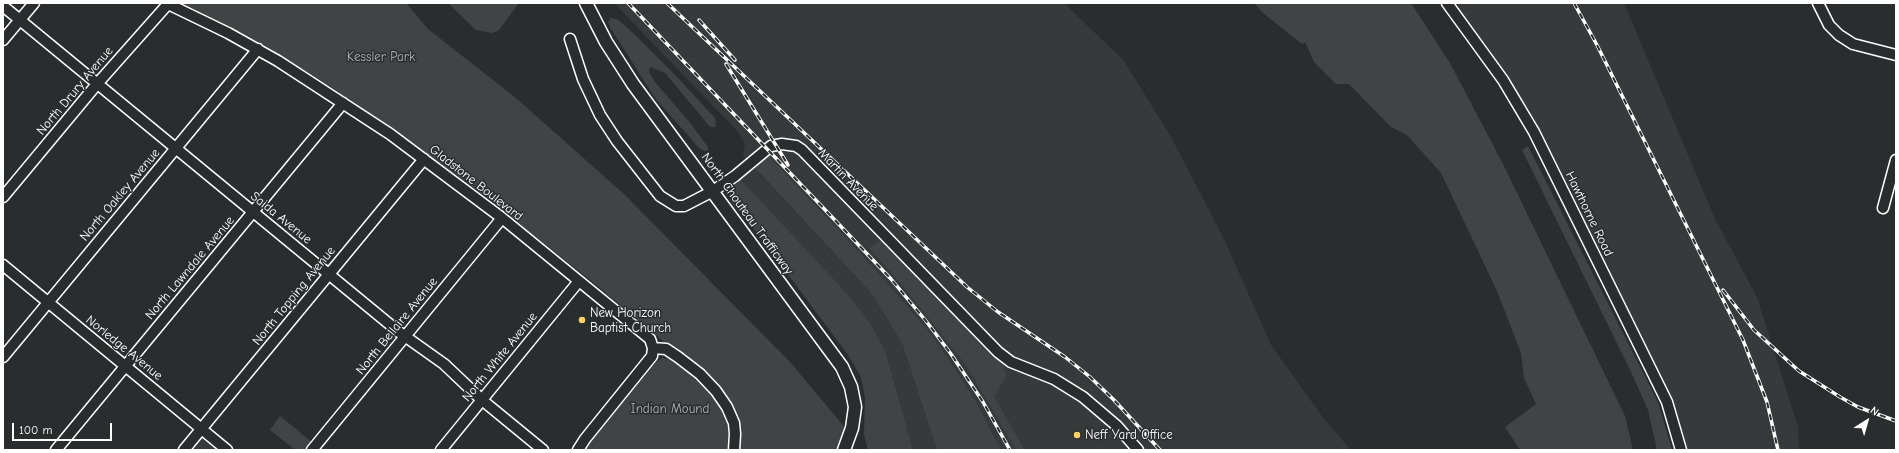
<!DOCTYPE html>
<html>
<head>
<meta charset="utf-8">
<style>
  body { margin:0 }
  #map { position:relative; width:1899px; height:453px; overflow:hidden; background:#2a2d2e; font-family:"Comic Neue",sans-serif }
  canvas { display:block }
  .frame { position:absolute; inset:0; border:4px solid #fff; pointer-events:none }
  .north { position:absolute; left:1847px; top:401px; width:40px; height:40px; -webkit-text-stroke:3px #2a2d2e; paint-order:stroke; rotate:37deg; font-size:11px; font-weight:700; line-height:16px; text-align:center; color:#fff }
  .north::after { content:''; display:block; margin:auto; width:14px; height:18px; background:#fff; clip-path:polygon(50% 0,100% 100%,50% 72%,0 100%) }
  .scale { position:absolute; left:12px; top:423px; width:100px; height:18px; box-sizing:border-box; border:2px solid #fff; border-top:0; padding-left:5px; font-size:12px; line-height:14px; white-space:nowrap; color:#fff; -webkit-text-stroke:3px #2a2d2e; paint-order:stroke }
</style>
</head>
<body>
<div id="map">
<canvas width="1899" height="453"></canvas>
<div class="frame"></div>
<div class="north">N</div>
<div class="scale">100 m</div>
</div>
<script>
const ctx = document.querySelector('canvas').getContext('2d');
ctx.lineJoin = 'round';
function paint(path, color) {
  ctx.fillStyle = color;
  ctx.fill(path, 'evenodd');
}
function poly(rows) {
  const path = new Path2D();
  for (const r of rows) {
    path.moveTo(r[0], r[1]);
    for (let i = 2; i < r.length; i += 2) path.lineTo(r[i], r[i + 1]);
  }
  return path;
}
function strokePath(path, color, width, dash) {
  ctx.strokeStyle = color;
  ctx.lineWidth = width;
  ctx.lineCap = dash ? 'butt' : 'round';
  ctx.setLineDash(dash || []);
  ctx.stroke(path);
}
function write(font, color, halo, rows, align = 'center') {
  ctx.font = font + ' "Comic Neue",sans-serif';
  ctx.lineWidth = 3;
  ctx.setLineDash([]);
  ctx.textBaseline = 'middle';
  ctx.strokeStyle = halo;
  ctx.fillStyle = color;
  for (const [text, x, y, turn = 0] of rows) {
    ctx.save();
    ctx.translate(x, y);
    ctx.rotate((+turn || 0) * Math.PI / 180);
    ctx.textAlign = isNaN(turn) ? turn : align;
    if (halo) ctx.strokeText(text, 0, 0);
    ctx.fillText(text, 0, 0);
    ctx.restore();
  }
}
paint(poly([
  [614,3,1064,3,1124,61,1171,137,1223,237,1271,345,1324,419,1351,450,1000,450,975,400,950,361,753,167,871,293,902,343,937,450,913,450,886,353,861,311,739,178,753,166,743,155,745,144,738,132],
  [1454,3,1624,3,1715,219,1757,297,1798,427,1799,450,1686,450,1682,433,1663,382,1522,100],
  [202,434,221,450,189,450]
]), '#373a3b');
paint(poly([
  [182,3,406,3,428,29,516,98,624,194,790,362,847,430,843,443,836,450,737,450,737,418,669,346,589,279,470,185,331,87,249,37],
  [448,3,519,3,499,30,492,33,476,30],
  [1254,3,1411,3,1450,63,1504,166,1625,416,1633,450,1520,450,1505,427,1536,404,1524,378,1521,353,1497,291,1441,173,1407,135,1391,127,1349,84,1336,84,1314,62,1305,42,1302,44,1263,13],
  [611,18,618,20,632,32,678,78,715,118,716,124,715,127,710,127,665,73,650,67,649,72,655,82,691,124,708,147,708,150,705,151,700,149,655,98,611,29,608,22],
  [1528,146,1658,402,1672,450,1657,450,1648,410,1632,374,1522,150],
  [768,155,862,255,927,329,950,361,975,400,1001,450,937,450,902,343,871,293,753,166],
  [739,178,839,285,861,311,874,330,886,353,913,450,868,450,864,435,865,398,861,377,848,355,751,225,731,202,729,195,732,187],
  [881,240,1003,365,1006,376,994,397,1025,450,1016,450,966,365,897,279,869,248],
  [662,358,671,359,680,364,694,375,712,394,727,417,731,440,729,450,585,450,589,443,655,363],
  [280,416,313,443,307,450,295,450,270,430]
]), '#414445');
const minor = poly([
  [166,3,228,33,278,61,390,134,502,218,650,339,653,348,652,356,585,439,578,450],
  [1447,3,1503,80,1534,132,1667,402,1681,450],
  [1818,3,1829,25,1839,35,1853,44,1896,55],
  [3,6,399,332,444,364,482,400,543,450],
  [570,39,583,79,600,115,617,141,660,196,676,206,684,206,713,191,735,176,771,146,782,144,796,146,802,150,998,352,1011,362,1054,379,1083,397,1117,426,1138,450],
  [3,40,34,3],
  [3,197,97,84,168,4],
  [1883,208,1896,160],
  [3,265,227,450],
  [653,348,666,349,678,357,700,374,716,391,727,407,734,423,735,434,734,450],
  [3,357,258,49],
  [56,450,343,103],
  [184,450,424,159],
  [312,450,502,218],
  [441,450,579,281]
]);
const major = poly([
  [586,3,606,42,633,84,842,367,851,387,855,407,852,428,844,450]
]);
strokePath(minor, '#fff', 13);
strokePath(major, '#fff', 15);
strokePath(minor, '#2a2d2e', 10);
strokePath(major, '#2a2d2e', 12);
const rail = poly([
  [628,3,891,279,926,321,951,354,983,402,1010,450],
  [667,3,967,287,998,312,1065,357,1090,377,1114,400,1160,450],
  [1574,3,1597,45,1743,340,1767,402,1778,450],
  [699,20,735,60],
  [726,64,788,165],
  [1723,290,1754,330,1799,371,1840,397,1858,407,1896,421]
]);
strokePath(rail, '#fff', 3.5);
strokePath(rail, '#2a2d2e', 2, [6]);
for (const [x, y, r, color] of [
  [582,320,4,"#ffd166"],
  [1077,435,4,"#ffd166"]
]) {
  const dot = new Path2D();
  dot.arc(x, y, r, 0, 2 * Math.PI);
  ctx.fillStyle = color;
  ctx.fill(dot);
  strokePath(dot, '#2a2d2e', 1.5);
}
write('13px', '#b3b4b5', '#2a2d2e', [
  ["Kessler Park",381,57],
  ["Indian Mound",670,409]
]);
write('13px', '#fff', '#2a2d2e', [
  ["North Drury Avenue",75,91,-50],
  ["Martin Avenue",848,180,46],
  ["Gladstone Boulevard",476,183,38],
  ["North Oakley Avenue",120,195,-50],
  ["North Chouteau Trafficway",747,214,54],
  ["Hawthorne Road",1589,214,64],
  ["Saida Avenue",281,218,39],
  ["North Lawndale Avenue",190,268,-50],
  ["North Topping Avenue",294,296,-51],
  ["North Bellaire Avenue",397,326,-51],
  ["Norledge Avenue",124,348,39],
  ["North White Avenue",500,357,-51]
]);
write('13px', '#fff', '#2a2d2e', [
  ["New Horizon",590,313],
  ["Baptist Church",590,328],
  ["Neff Yard Office",1085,435]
], 'left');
</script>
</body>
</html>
